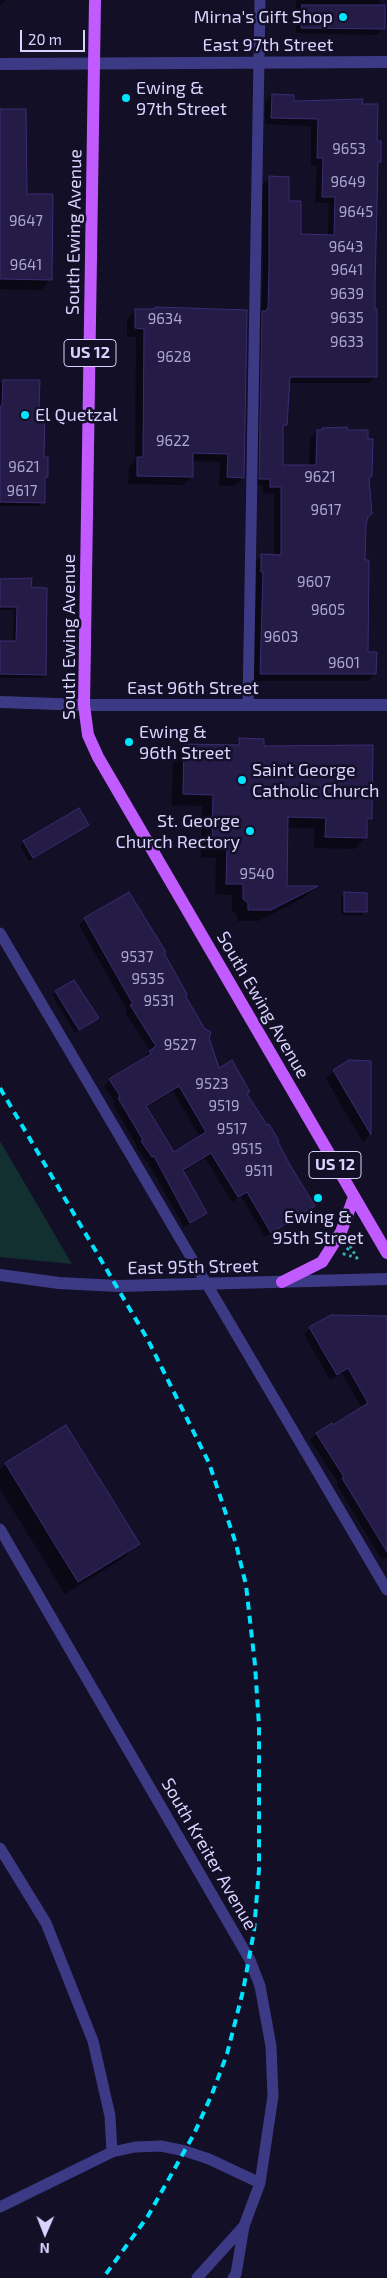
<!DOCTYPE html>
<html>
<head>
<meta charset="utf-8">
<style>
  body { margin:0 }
  #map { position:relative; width:387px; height:2278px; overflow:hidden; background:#130f26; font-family:"Exo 2",sans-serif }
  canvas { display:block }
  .north { position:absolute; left:20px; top:2208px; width:50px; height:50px; -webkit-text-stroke:4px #130f26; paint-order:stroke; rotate:181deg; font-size:14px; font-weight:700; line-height:20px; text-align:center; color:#d9d4ff }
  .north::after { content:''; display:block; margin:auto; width:18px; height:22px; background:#d9d4ff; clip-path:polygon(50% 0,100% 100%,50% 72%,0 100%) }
  .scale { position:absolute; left:20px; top:30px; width:65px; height:22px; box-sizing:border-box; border:2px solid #d9d4ff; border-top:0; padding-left:6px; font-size:15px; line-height:18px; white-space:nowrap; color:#d9d4ff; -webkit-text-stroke:4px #130f26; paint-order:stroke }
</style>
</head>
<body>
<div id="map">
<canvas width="387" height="2278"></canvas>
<div class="north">N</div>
<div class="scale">20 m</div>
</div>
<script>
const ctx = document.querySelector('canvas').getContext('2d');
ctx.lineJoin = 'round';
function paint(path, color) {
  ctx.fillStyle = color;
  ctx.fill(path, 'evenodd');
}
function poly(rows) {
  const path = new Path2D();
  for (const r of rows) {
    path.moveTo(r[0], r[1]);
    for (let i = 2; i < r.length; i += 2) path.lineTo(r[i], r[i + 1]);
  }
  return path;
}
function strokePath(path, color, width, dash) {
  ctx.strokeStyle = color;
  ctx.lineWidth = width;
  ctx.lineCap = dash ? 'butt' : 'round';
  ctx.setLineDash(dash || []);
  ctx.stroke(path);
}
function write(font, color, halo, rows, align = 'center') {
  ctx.font = font + ' "Exo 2",sans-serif';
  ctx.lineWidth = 5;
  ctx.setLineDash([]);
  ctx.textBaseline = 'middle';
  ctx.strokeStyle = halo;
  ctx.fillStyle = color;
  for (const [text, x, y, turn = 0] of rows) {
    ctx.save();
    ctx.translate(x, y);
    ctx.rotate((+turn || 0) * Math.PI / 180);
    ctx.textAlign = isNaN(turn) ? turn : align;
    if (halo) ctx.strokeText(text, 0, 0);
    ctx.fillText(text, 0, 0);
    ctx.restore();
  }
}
paint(poly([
  [0,1141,72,1264,0,1257]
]), '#12302f');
paint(poly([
  [0,0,6,0,0,5],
  [296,0,379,0,384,28,377,35,296,33],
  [272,95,293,102,361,105,376,142,380,161,377,165,373,286,376,376,369,383,288,383,286,424,282,428,282,466,309,466,310,439,317,431,368,478,364,524,366,653,375,674,368,681,253,681,256,578,254,578,255,563,262,556,274,556,274,494,263,493,263,486,253,485,256,319,261,314,263,276,262,185,269,178,287,202,300,235,328,236,329,203,315,203,317,165,311,165,311,126,265,124,265,102],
  [0,110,51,279,41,290,0,289],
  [136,310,243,478,234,486,219,486,220,462,192,461,192,477,183,485,128,484,129,467,135,460,136,337,127,337,127,319],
  [3,381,38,408,47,476,44,479,44,502,40,506,0,506,0,384],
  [0,580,30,588,45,675,41,678,0,678,0,642,13,642,14,610,0,610],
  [240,740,263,747,371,819,366,824,366,838,354,849,314,848,315,828,287,828,286,887,315,887,305,897,258,921,237,921,237,914,232,911,232,895,215,894,216,858,201,858,202,806,172,805,173,757,184,745,233,746],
  [84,828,29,861,20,846,24,842],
  [345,893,366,911,362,915,341,915,341,897],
  [85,919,163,953,208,1038,218,1070,246,1094,276,1142,314,1206,308,1212,265,1237,241,1196,232,1202,205,1158,183,1172,206,1213,184,1227,147,1161,146,1162,136,1147,137,1146,113,1104,115,1102,104,1086,110,1080,145,1059,144,1058,150,1051,125,1012,127,1010,79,925],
  [173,1091,200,1137,173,1153,146,1108],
  [56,992,97,1018,75,1033,52,995],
  [370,1062,370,1134,363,1142,326,1079,334,1071],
  [387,1323,387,1557,382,1560,337,1485,338,1483,310,1440,316,1434,332,1425,333,1427,362,1409,342,1373,330,1380,304,1334,310,1328],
  [6,1464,138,1544,125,1557,65,1594,0,1489,0,1469]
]), '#0007');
const building = poly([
  [302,5,385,5,385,29,301,28,302,5],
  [272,94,294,95,294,101,363,99,362,104,378,104,377,141,381,141,381,162,378,162,375,286,375,309,377,309,377,377,290,377,287,425,283,425,283,465,316,465,317,430,322,430,322,428,347,427,348,430,368,430,368,439,373,439,372,476,369,478,372,514,368,517,366,525,365,560,369,560,368,652,377,652,376,674,260,674,263,572,261,572,261,554,281,555,281,487,270,487,270,479,259,479,262,311,266,311,268,307,269,268,269,176,289,177,289,201,301,201,301,234,334,235,335,197,322,197,323,158,317,158,318,119,271,118,272,94],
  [0,109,26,109,27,194,53,194,52,280,0,279,0,109],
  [157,307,247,310,244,478,227,477,228,454,193,453,193,477,137,476,137,457,143,457,144,329,135,328,135,309,152,309,157,307],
  [3,380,40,380,39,407,45,408,44,457,48,457,48,477,45,477,45,503,0,502,0,406,2,406,3,380],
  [32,578,31,587,47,588,46,675,0,674,0,641,16,641,17,607,0,607,0,579,32,578],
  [239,738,264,739,264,746,373,745,372,819,367,819,367,838,325,837,326,818,288,817,287,886,318,886,271,910,248,910,248,903,243,899,243,884,226,884,227,847,212,847,213,795,183,794,184,744,239,745,239,738],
  [79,808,89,825,33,858,23,841,79,808],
  [129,892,166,952,164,953,187,994,186,997,205,1029,211,1032,209,1038,219,1068,232,1060,250,1092,247,1094,267,1125,269,1124,279,1141,278,1142,290,1165,315,1206,271,1233,247,1192,238,1197,211,1153,183,1170,207,1213,190,1223,154,1156,152,1157,141,1141,143,1140,118,1098,120,1096,109,1079,151,1054,149,1051,156,1046,130,1005,133,1004,84,918,129,892],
  [179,1086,206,1132,174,1152,146,1106,179,1086],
  [344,892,367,893,367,912,344,912,344,892],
  [74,980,99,1018,79,1030,55,991,74,980],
  [349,1060,371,1061,371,1135,333,1070,349,1060],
  [331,1315,387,1316,387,1552,342,1478,344,1477,316,1433,332,1423,333,1425,368,1403,348,1368,337,1375,309,1327,331,1315],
  [66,1425,140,1544,78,1582,5,1463,66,1425]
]);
paint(building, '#241b47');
strokePath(building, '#3b2d73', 1);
strokePath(poly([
  [350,1246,357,1258,344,1254,350,1246]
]), '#2fb8b0', 3, [2.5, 4]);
strokePath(poly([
  [248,705,260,0],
  [0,933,387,1590],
  [0,1529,250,1960,260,1986,271,2046,273,2096,260,2183,244,2226],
  [0,1848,46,1923,93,2041,110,2116,112,2152],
  [0,2207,112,2152,135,2147,161,2146,185,2151,209,2159,260,2183],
  [197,2278,244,2226,236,2274,233,2278]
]), '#3d3a85', 11);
strokePath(poly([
  [0,64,387,62],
  [0,702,84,705,387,705],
  [0,1275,59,1283,118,1286,387,1279]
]), '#3d3a85', 12);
strokePath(poly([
  [95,0,84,705,88,735,98,757,387,1253],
  [282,1282,322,1262,341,1232,354,1197]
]), '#c25bff', 12);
strokePath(poly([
  [0,1088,148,1340,209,1463,236,1544,246,1585,255,1665,259,1726,259,1869,254,1931,243,1991,227,2054,212,2094,194,2134,148,2216,103,2278]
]), '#00e5ff', 4, [8, 6]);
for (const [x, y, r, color] of [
  [343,17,5,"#00e5ff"],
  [126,98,5,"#00e5ff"],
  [25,415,5,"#00e5ff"],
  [129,742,5,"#00e5ff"],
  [242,780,5,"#00e5ff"],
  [250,831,5,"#00e5ff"],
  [318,1198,5,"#00e5ff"]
]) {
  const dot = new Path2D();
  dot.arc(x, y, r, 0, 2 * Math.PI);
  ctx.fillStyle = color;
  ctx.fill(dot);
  strokePath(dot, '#130f26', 2);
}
write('15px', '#aca6d1', null, [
  ["9653",349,149],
  ["9649",348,182],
  ["9645",356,212],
  ["9647",26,221],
  ["9643",346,247],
  ["9641",26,265],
  ["9641",347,270],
  ["9639",347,294],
  ["9635",347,318],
  ["9634",165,319],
  ["9633",347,342],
  ["9628",174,357],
  ["9622",173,441],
  ["9621",24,467],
  ["9621",320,477],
  ["9617",22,491],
  ["9617",326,510],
  ["9607",314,582],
  ["9605",328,610],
  ["9603",281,637],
  ["9601",344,663],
  ["9540",257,874],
  ["9537",137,957],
  ["9535",148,979],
  ["9531",159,1001],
  ["9527",180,1045],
  ["9523",212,1084],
  ["9519",224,1106],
  ["9517",232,1129],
  ["9515",247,1149],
  ["9511",259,1171]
]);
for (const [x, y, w] of [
  [90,353,52],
  [335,1165,52]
]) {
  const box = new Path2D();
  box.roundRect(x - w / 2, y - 13.5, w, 27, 4);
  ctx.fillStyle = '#130f26';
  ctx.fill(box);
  strokePath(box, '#d9d4ff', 1);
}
write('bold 16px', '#d9d4ff', null, [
  ["US 12",90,353],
  ["US 12",335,1165]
]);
write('18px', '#d9d4ff', '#130f26', [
  ["Mirna's Gift Shop",333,17,"right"],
  ["Ewing &",136,88],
  ["97th Street",136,109],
  ["El Quetzal",35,415],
  ["Ewing &",139,732],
  ["96th Street",139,753],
  ["Saint George",252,770],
  ["Catholic Church",252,791],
  ["St. George",240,821,"right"],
  ["Church Rectory",240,842,"right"],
  ["Ewing &",318,1217,"center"],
  ["95th Street",318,1238,"center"]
], 'left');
write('18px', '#d9d4ff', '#130f26', [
  ["East 97th Street",268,45],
  ["South Ewing Avenue",74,232,-89],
  ["South Ewing Avenue",69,637,-90],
  ["East 96th Street",193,688],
  ["South Ewing Avenue",263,1005,60],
  ["East 95th Street",193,1267,-1],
  ["South Kreiter Avenue",209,1854,60]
]);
</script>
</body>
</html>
